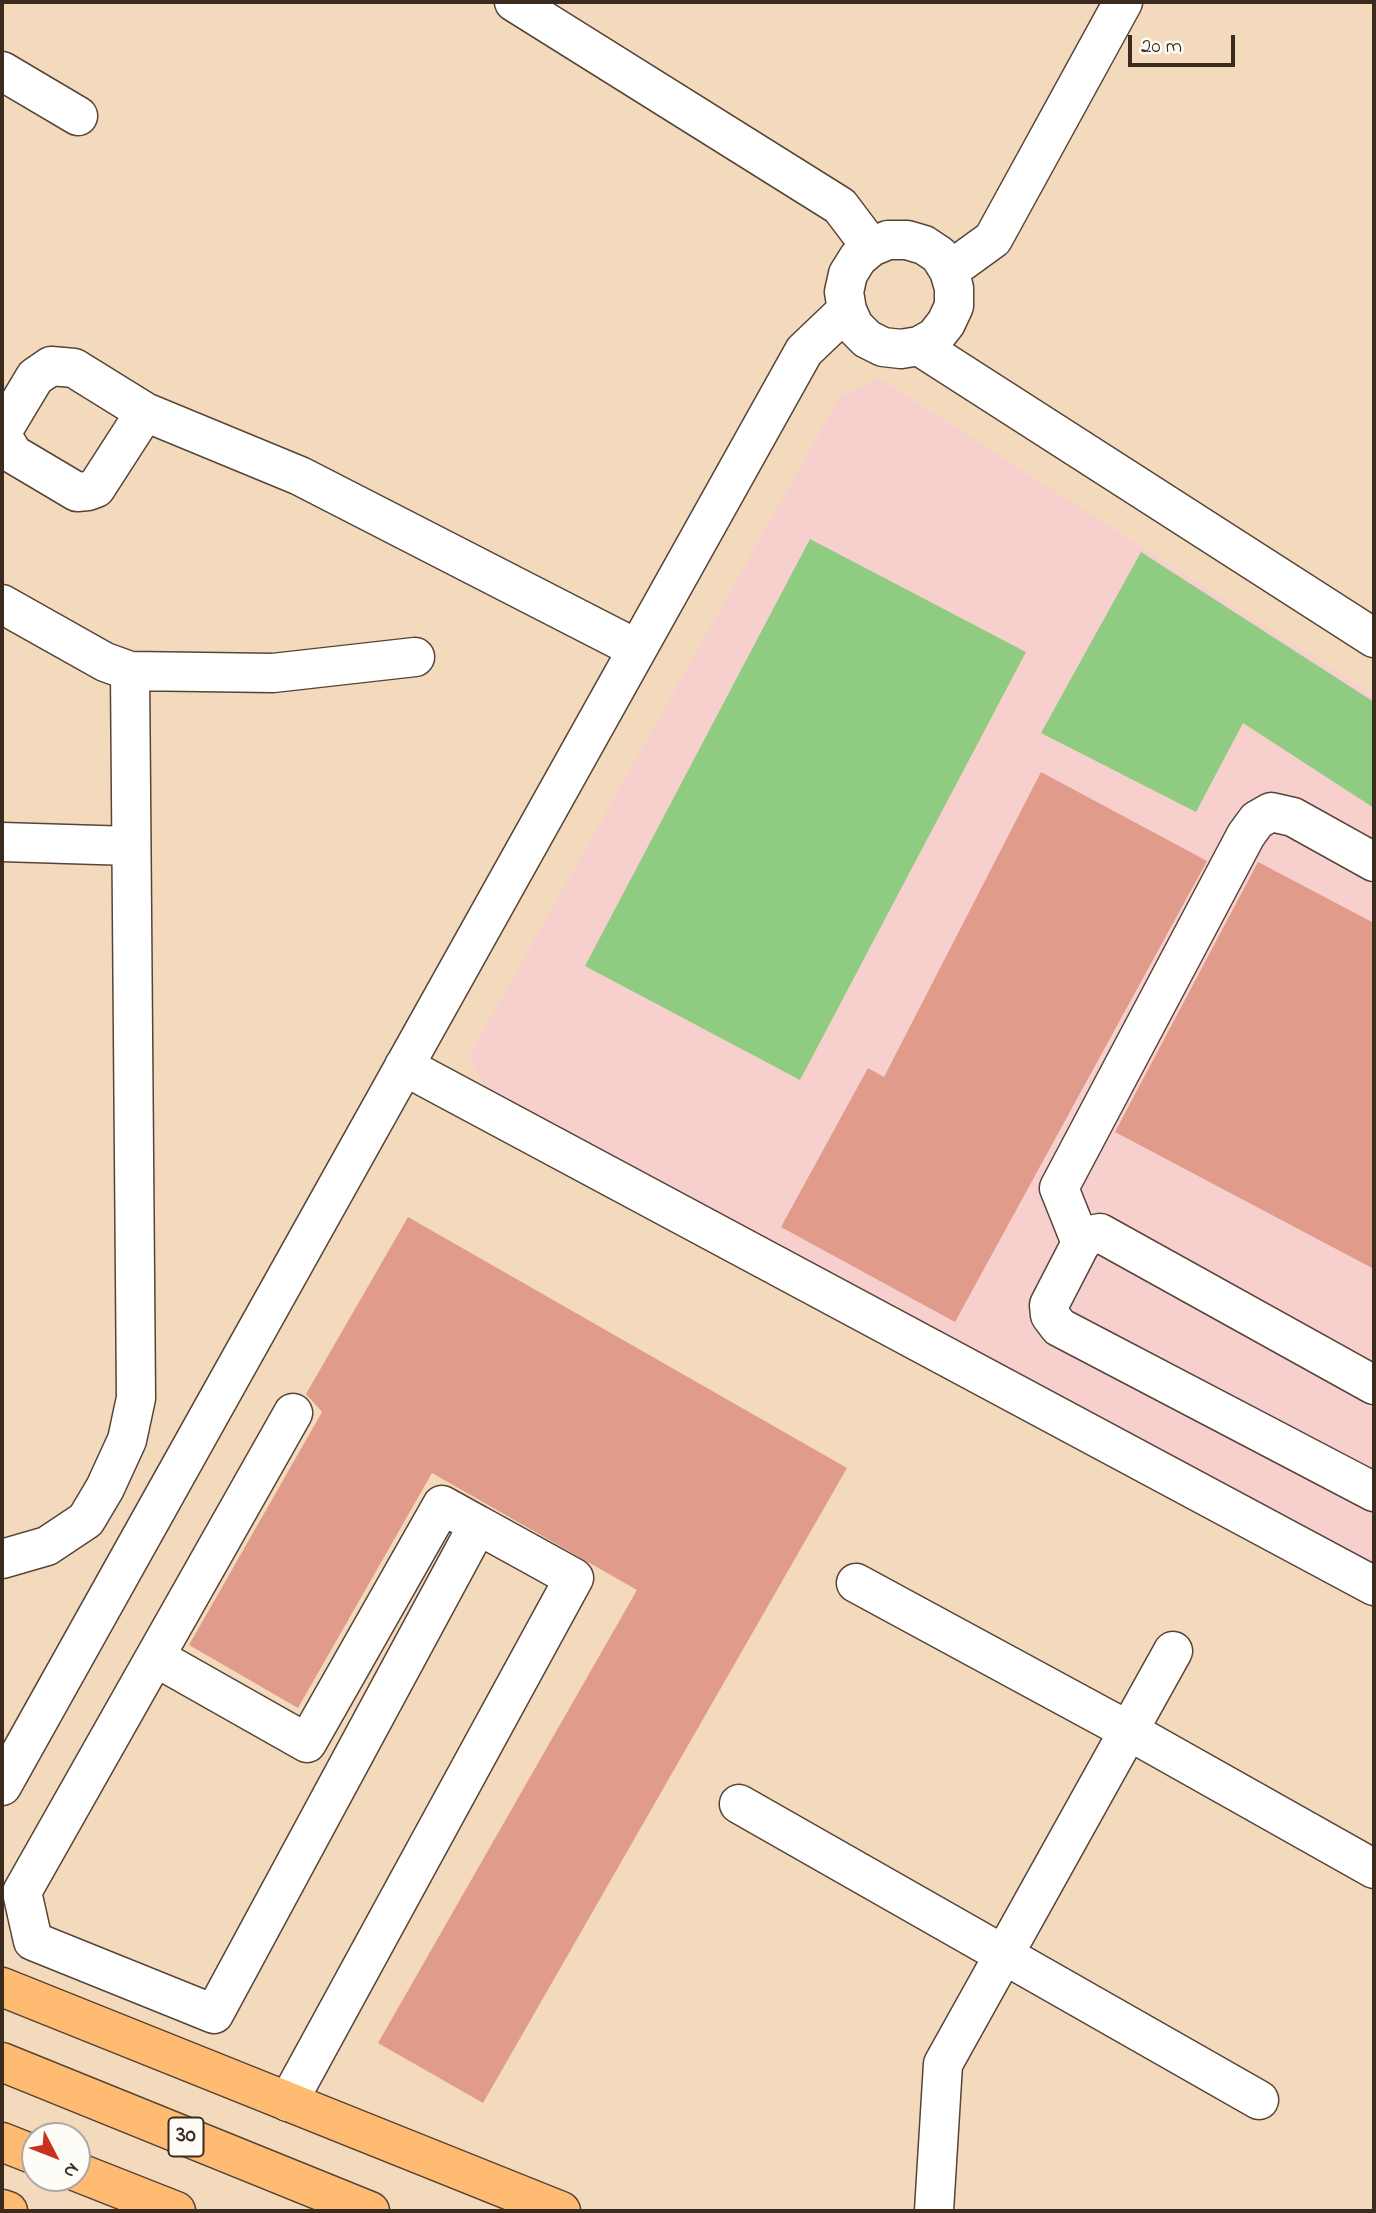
<!DOCTYPE html>
<html>
<head>
<meta charset="utf-8">
<style>
  body { margin:0 }
  #map { position:relative; width:1376px; height:2213px; overflow:hidden; background:#f3dabd; font-family:"Indie Flower",sans-serif }
  canvas { display:block }
  .frame { position:absolute; inset:0; border:4px solid #3b2a1e; pointer-events:none }
  .north { position:absolute; left:21px; top:2122px; width:70px; height:70px; box-sizing:border-box; background:#fdfcf7; border:2px solid #afa8a0; border-radius:50%; rotate:132deg; font-size:19px; font-weight:700; line-height:28px; text-align:center; color:#3b2a1e }
  .north::after { content:''; display:block; margin:auto; width:24px; height:32px; background:#c8321e; clip-path:polygon(50% 0,100% 100%,50% 72%,0 100%) }
  .scale { position:absolute; left:1128px; top:35px; width:107px; height:32px; box-sizing:border-box; border:4px solid #3b2a1e; border-top:0; padding-left:9px; font-size:21px; line-height:24px; white-space:nowrap; color:#3b2a1e; -webkit-text-stroke:5px #fdfcf7; paint-order:stroke }
</style>
</head>
<body>
<div id="map">
<canvas width="1376" height="2213"></canvas>
<div class="frame"></div>
<div class="north">N</div>
<div class="scale">20 m</div>
</div>
<script>
const ctx = document.querySelector('canvas').getContext('2d');
ctx.lineJoin = 'round';
function paint(path, color) {
  ctx.fillStyle = color;
  ctx.fill(path, 'evenodd');
}
function poly(rows) {
  const path = new Path2D();
  for (const r of rows) {
    path.moveTo(r[0], r[1]);
    for (let i = 2; i < r.length; i += 2) path.lineTo(r[i], r[i + 1]);
  }
  return path;
}
function strokePath(path, color, width, dash) {
  ctx.strokeStyle = color;
  ctx.lineWidth = width;
  ctx.lineCap = dash ? 'butt' : 'round';
  ctx.setLineDash(dash || []);
  ctx.stroke(path);
}
function write(font, color, halo, rows, align = 'center') {
  ctx.font = font + ' "Indie Flower",sans-serif';
  ctx.lineWidth = 6;
  ctx.setLineDash([]);
  ctx.textBaseline = 'middle';
  ctx.strokeStyle = halo;
  ctx.fillStyle = color;
  for (const [text, x, y, turn = 0] of rows) {
    ctx.save();
    ctx.translate(x, y);
    ctx.rotate((+turn || 0) * Math.PI / 180);
    ctx.textAlign = isNaN(turn) ? turn : align;
    if (halo) ctx.strokeText(text, 0, 0);
    ctx.fillText(text, 0, 0);
    ctx.restore();
  }
}
paint(poly([
  [879,378,1374,696,1374,1563,484,1086,469,1056,840,396]
]), '#f7d0cd');
paint(poly([
  [810,539,1026,652,800,1080,585,966],
  [1141,552,1374,702,1374,808,1243,723,1196,812,1041,733]
]), '#8fcb80');
paint(poly([
  [1041,772,1207,861,955,1322,781,1227,868,1068,884,1077],
  [1258,862,1374,923,1374,1269,1115,1132],
  [408,1217,847,1468,483,2103,378,2043,637,1590,432,1473,298,1708,189,1645,322,1412,306,1394]
]), '#e09b8b');
const minor = poly([
  [514,2,840,206,871,247],
  [2,71,78,116],
  [949,271,993,239,1123,2],
  [919,346,935,337,946,323,954,306,954,288,949,271,939,255,924,245,907,240,888,240,871,247,858,258,848,274,844,292,847,310,854,326,867,339,883,347,901,349,919,346,1374,638],
  [145,412,96,488,88,491,77,492,13,454,3,437,5,427,35,377,51,366,74,368,145,412,300,476,637,649],
  [2,604,105,662,130,671,273,673,415,657],
  [2,842,131,846],
  [404,1066,1374,1586],
  [1081,1243,1059,1188,1246,835,1257,820,1271,812,1293,817,1374,862],
  [1374,1385,1100,1233,1090,1235,1081,1243,1049,1305,1050,1315,1059,1327,1374,1492],
  [2,1559,47,1546,86,1520,105,1488,127,1440,136,1398,130,671],
  [856,1583,1129,1731,1374,1869],
  [155,1657,307,1743,442,1505,478,1525],
  [2,1786,804,351,847,310],
  [739,1804,1259,2100],
  [288,2102,574,1578,478,1525,214,2014,33,1941,22,1892,293,1413],
  [934,2211,943,2064,1173,1651]
]);
const major = poly([
  [2,1987,561,2211],
  [2,2062,370,2211],
  [2,2142,35,2155],
  [77,2172,176,2211],
  [2,2209,8,2211]
]);
strokePath(minor, '#574436', 41);
strokePath(major, '#574436', 41);
strokePath(minor, '#fff', 38);
strokePath(major, '#ffbb71', 38);
for (const [x, y, w] of [
  [186,2137,35]
]) {
  const box = new Path2D();
  box.roundRect(x - w / 2, y - 19.5, w, 39, 5);
  ctx.fillStyle = '#fdfcf7';
  ctx.fill(box);
  strokePath(box, '#3b2a1e', 2);
}
write('bold 23px', '#3b2a1e', null, [
  ["30",186,2137]
]);
</script>
</body>
</html>
